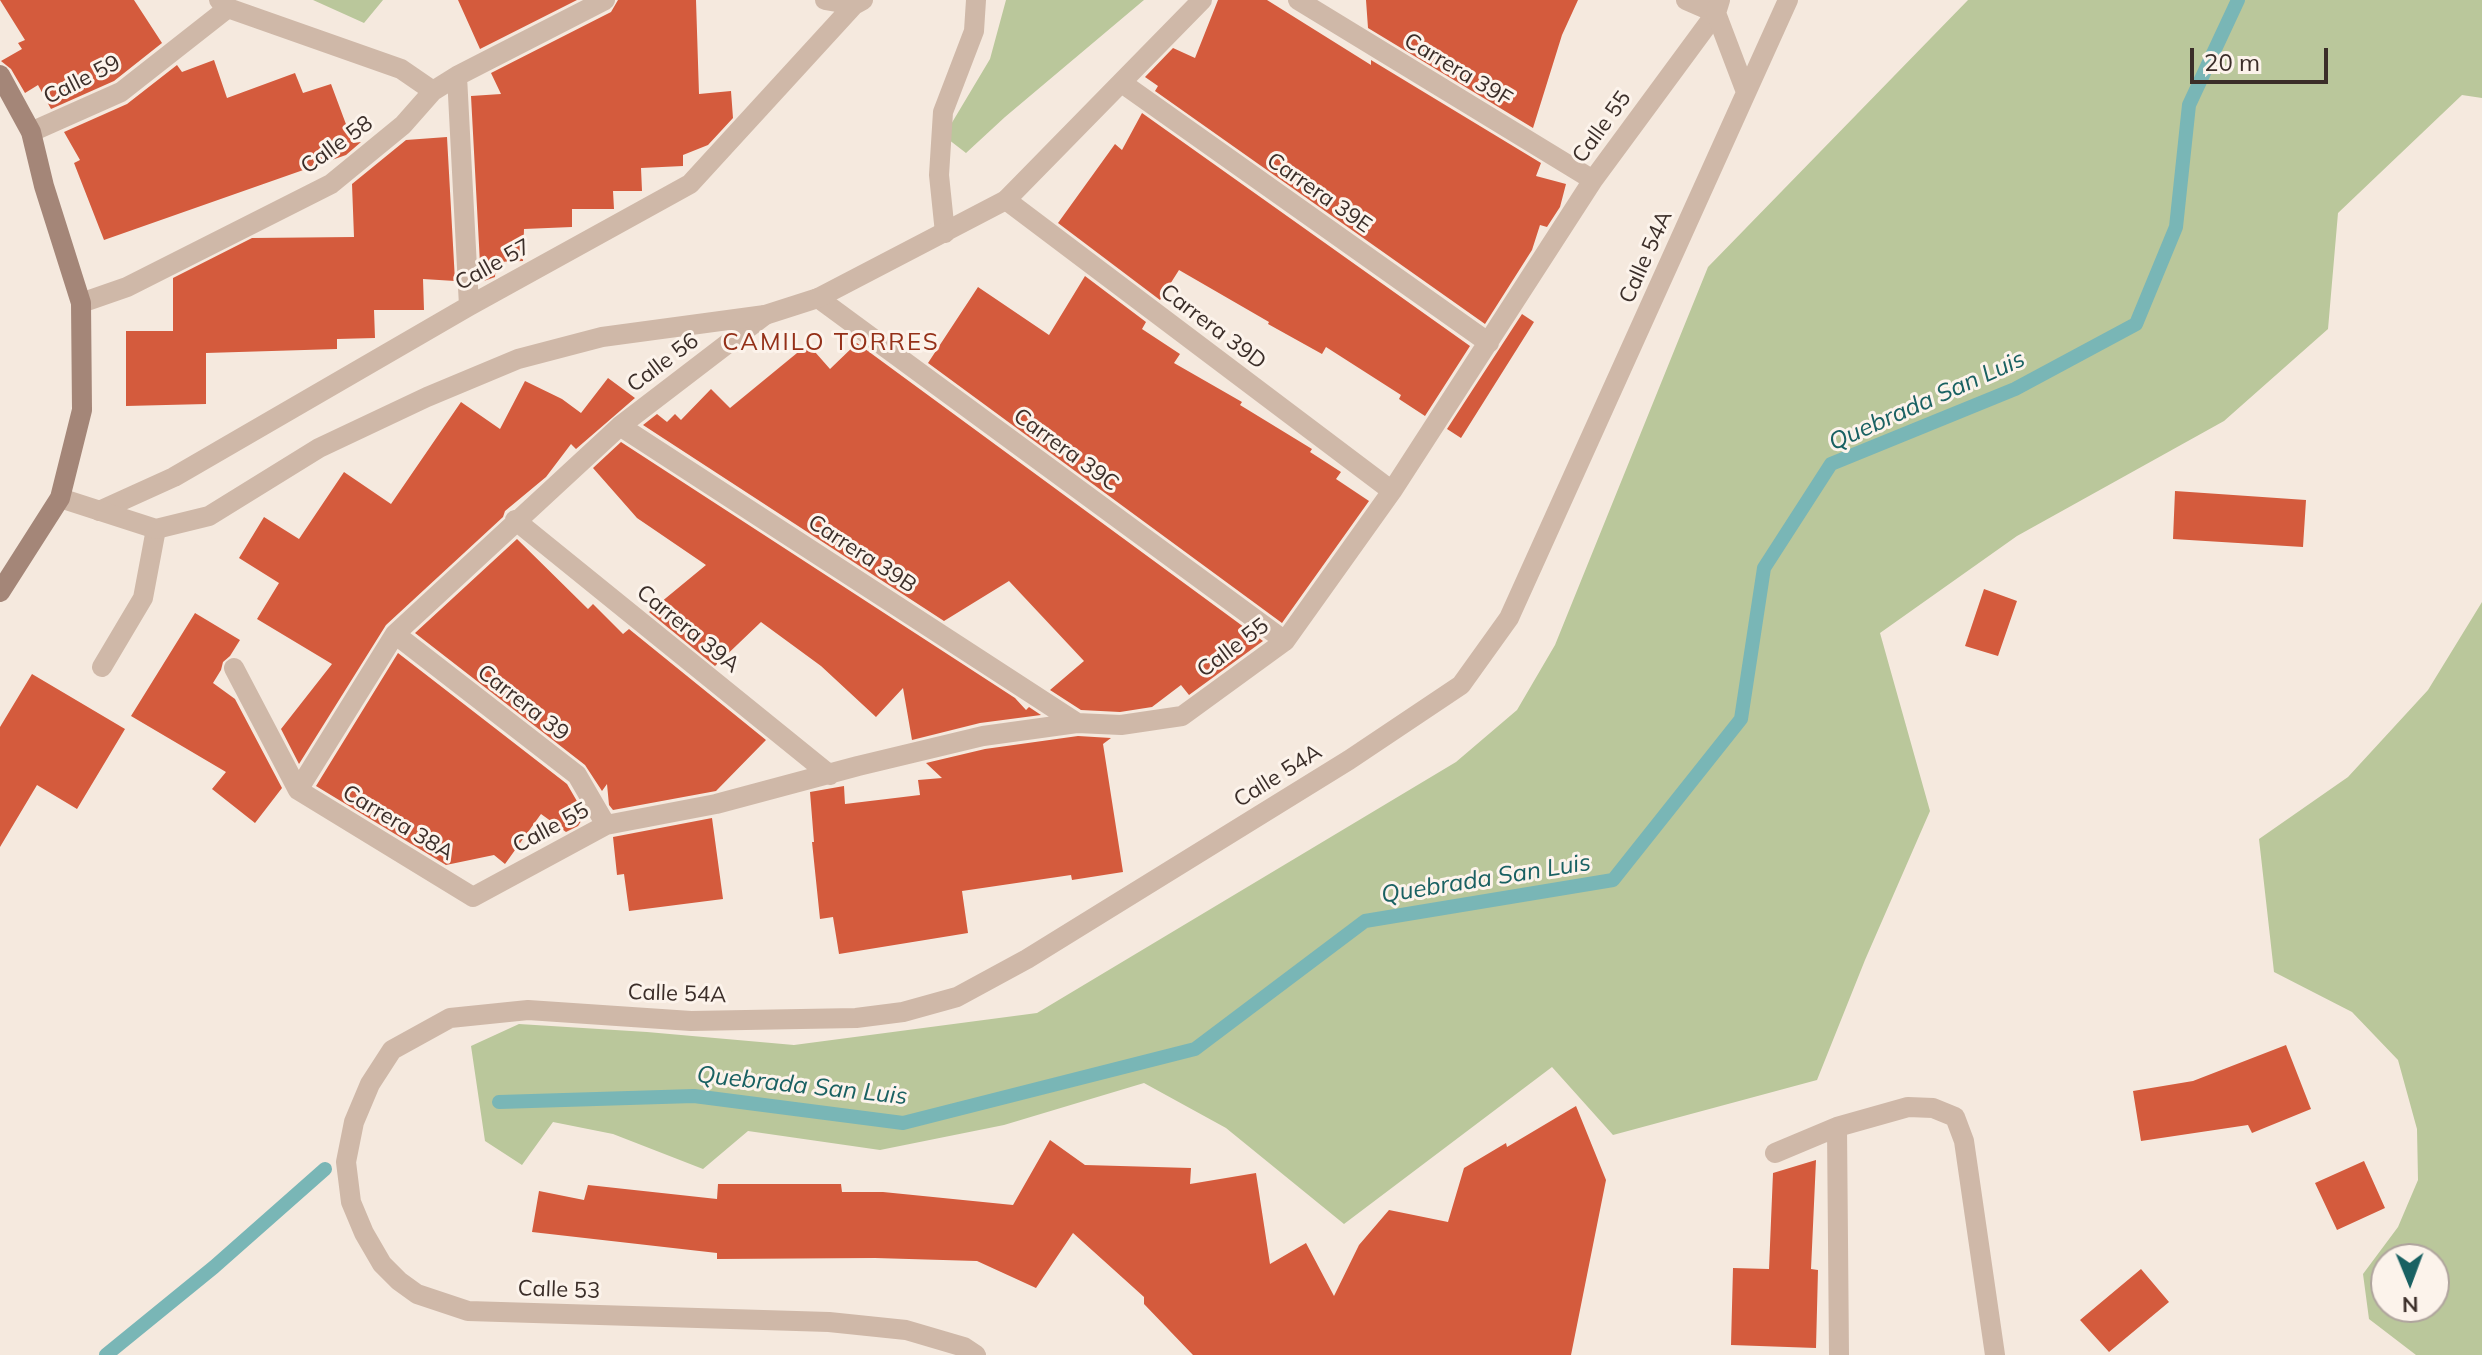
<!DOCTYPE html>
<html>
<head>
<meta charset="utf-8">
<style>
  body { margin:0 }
  #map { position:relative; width:2482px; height:1355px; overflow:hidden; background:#f5e9de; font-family:Mulish,sans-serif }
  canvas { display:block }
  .north { position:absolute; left:2370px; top:1243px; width:80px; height:80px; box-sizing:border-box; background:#fcf3eb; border:2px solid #afa49d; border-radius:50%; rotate:179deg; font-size:22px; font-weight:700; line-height:32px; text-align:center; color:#3b2e29 }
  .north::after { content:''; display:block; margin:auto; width:28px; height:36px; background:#196162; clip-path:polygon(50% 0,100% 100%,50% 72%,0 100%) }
  .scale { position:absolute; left:2190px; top:48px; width:138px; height:36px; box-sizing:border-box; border:4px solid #3b2e29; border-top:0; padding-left:10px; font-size:24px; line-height:28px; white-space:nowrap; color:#3b2e29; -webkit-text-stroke:6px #fcf3eb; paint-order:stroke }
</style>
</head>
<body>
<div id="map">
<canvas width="2482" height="1355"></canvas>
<div class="north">N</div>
<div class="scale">20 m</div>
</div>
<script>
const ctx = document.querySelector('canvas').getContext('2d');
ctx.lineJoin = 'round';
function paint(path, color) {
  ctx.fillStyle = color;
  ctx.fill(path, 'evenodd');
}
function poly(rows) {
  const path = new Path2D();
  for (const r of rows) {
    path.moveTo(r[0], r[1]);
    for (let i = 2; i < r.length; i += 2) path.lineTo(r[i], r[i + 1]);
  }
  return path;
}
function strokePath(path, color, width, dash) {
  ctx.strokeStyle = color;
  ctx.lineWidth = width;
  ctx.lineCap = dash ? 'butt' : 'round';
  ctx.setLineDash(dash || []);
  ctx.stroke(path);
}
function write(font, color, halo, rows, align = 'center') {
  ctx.font = font + ' Mulish,sans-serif';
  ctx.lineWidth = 6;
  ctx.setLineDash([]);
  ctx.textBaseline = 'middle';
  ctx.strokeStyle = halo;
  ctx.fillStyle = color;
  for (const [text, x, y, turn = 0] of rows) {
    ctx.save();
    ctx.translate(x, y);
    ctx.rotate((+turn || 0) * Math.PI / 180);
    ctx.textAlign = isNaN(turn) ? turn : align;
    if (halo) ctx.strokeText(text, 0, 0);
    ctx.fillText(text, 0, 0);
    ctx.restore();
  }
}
paint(poly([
  [313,0,383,0,364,23],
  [1006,0,1144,0,1005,117,966,153,944,136,990,59],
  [1968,0,2482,0,2482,98,2462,95,2338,213,2328,329,2224,421,2017,536,1880,633,1930,811,1865,960,1817,1080,1613,1135,1552,1067,1344,1224,1226,1128,1144,1083,1004,1125,880,1150,748,1131,703,1169,613,1134,553,1122,522,1165,485,1141,471,1046,519,1024,647,1032,794,1045,1037,1013,1456,762,1517,710,1555,645,1708,267],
  [2482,602,2482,1355,2416,1355,2369,1319,2363,1274,2398,1227,2418,1180,2417,1129,2398,1060,2352,1012,2274,972,2259,839,2348,777,2428,690],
  [2386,1259,2434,1259,2434,1307,2386,1307]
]), '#bac79b');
strokePath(poly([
  [499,1102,694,1096,903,1123,1195,1049,1365,921,1613,880,1741,719,1764,568,1831,464,2015,389,2136,324,2176,227,2189,105,2238,0],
  [106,1355,214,1267,325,1169]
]), '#79b6b6', 14);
paint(poly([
  [0,0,134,0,162,43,114,81,51,109,38,85,25,93,11,69,1,61,22,49,18,43,25,40],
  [458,0,577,0,480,49],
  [618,0,696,0,699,94,731,91,733,118,708,145,683,155,683,166,641,168,642,191,613,191,614,209,572,209,572,227,524,229,523,261,496,262,495,277,481,282,471,96,501,94,491,73,611,12],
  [1218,0,1267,0,1371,65,1371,60,1541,163,1536,176,1566,184,1560,207,1547,227,1540,225,1532,250,1485,324,1155,91,1158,86,1145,77,1173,48,1195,58],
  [1366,0,1578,0,1562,35,1533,128,1368,28],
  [214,60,227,98,295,73,303,93,331,84,353,143,361,142,346,155,104,240,74,163,80,160,64,132,127,104,177,65,182,72],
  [1142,113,1470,346,1425,416,1399,399,1401,395,1326,347,1322,354,1268,324,1269,322,1179,270,1160,300,1058,223,1115,144,1122,150],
  [447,137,455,281,423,279,424,310,374,310,375,338,337,339,337,349,206,353,206,404,126,406,126,331,173,331,173,278,252,238,354,237,352,184,406,140],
  [1085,276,1146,322,1142,329,1180,354,1174,363,1242,402,1240,405,1312,449,1310,452,1341,472,1336,479,1369,501,1282,623,928,363,978,287,1049,335],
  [1522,314,1534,322,1461,438,1447,429],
  [857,343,1263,641,1189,695,1181,685,1152,707,1120,712,1081,710,1050,690,1084,661,1009,581,944,621,643,425,657,414,667,422,675,414,681,420,711,389,730,408,808,344,830,369],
  [608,378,635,398,576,449,571,444,546,477,505,511,503,517,386,625,299,764,281,729,332,664,257,619,279,583,239,558,264,517,299,539,344,472,391,504,461,402,500,429,525,381,562,399,581,413],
  [621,442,1015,698,1026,710,1029,707,1041,715,980,723,912,740,903,688,876,717,821,666,761,622,715,666,649,612,706,565,637,518,593,468],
  [2175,491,2306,500,2303,547,2173,539],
  [517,539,588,609,593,604,623,634,629,629,766,740,716,791,613,810,609,805,607,784,602,791,585,765,415,633],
  [1984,589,2017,601,1998,656,1965,646],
  [195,613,240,640,230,656,223,662,221,670,213,683,235,699,282,788,255,823,212,789,226,772,131,716],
  [398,653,567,784,585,815,578,826,566,832,541,814,505,864,494,855,446,865,316,786],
  [32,674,125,729,77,809,37,785,0,847,0,727],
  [1078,736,1111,738,1103,744,1123,872,1072,880,1071,875,962,891,968,933,839,954,833,917,820,919,812,842,814,842,810,792,844,786,845,804,920,795,918,780,942,778,926,763,985,749],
  [712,818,723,899,629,911,624,874,617,875,613,837],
  [2286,1045,2311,1109,2252,1133,2248,1125,2141,1141,2133,1091,2193,1081],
  [1576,1106,1606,1180,1571,1355,1193,1355,1144,1304,1144,1297,1073,1233,1036,1288,977,1261,875,1258,717,1259,717,1253,532,1232,539,1191,584,1200,588,1185,717,1199,718,1184,841,1184,842,1192,883,1192,1013,1205,1050,1140,1085,1165,1191,1168,1190,1184,1256,1173,1270,1264,1306,1243,1334,1296,1359,1245,1389,1210,1448,1222,1464,1168,1506,1143,1507,1147],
  [1816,1160,1811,1269,1818,1270,1816,1348,1731,1345,1733,1268,1769,1269,1773,1173],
  [2364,1161,2385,1208,2337,1230,2315,1183],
  [2141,1269,2169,1302,2109,1352,2080,1320]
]), '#d45b3d');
strokePath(poly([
  [219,0,228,8,401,69,433,91],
  [825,0,854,5],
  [1298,0,1593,180],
  [457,76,469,306],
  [1122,83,1489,343],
  [31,132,121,92,228,8],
  [1006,200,1392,491],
  [945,233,939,175,943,112,974,31,976,0],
  [818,298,1285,641],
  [81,303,127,287,331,184,403,125,433,91,457,76,605,0],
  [620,426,1077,723],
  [99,511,174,477,469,306,690,184,854,5,863,0],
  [515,520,830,775],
  [395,634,577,775,606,825],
  [102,667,143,598,156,529],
  [234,668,298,790],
  [298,790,473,897,606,825,716,804,858,766,983,736,1077,723,1121,725,1182,716,1285,641,1392,491,1593,180,1716,13,1686,0],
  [298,790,395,634,620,426,765,315],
  [1837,1127,1839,1355],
  [1775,1153,1837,1127,1908,1107,1933,1108,1955,1117,1964,1141,1995,1355]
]), '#cfb8a8', 20);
strokePath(poly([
  [1720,0,1716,13,1746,92],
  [60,498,156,529,209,516,319,448,427,397,518,359,602,337,765,315,818,298,1006,200,1202,0],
  [976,1355,964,1347,906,1330,829,1322,468,1311,417,1294,399,1281,382,1264,364,1233,351,1202,346,1162,354,1122,370,1084,392,1050,450,1018,528,1010,691,1021,856,1018,903,1012,957,997,1027,959,1349,760,1461,685,1509,618,1788,0]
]), '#cfb8a8', 20);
strokePath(poly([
  [0,75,31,132,44,186,81,303,82,410,60,498,0,592]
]), '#a48678', 20);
write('22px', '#3b2e29', '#fcf3eb', [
  ["Carrera 39F",1458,70,31],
  ["Calle 59",82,80,-27],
  ["Calle 55",1602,127,-54],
  ["Calle 58",337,145,-36],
  ["Carrera 39E",1319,193,35],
  ["Calle 54A",1646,257,-66],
  ["Calle 57",493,265,-29],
  ["Carrera 39D",1213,327,37],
  ["Calle 56",663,363,-37],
  ["Carrera 39C",1066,450,36],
  ["Carrera 39B",862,554,33],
  ["Carrera 39A",688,629,39],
  ["Calle 55",1233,648,-37],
  ["Carrera 39",523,703,38],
  ["Calle 54A",1278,776,-32],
  ["Carrera 38A",398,823,31],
  ["Calle 55",551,828,-28],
  ["Calle 54A",677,994,2],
  ["Calle 53",559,1290,2]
]);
ctx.letterSpacing = '2px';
write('24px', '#943018', '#fcf3eb', [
  ["CAMILO TORRES",831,343]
]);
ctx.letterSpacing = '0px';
write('italic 24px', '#196162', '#fcf3eb', [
  ["Quebrada San Luis",1927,401,-24],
  ["Quebrada San Luis",1486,879,-9],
  ["Quebrada San Luis",802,1086,6]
]);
</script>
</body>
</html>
